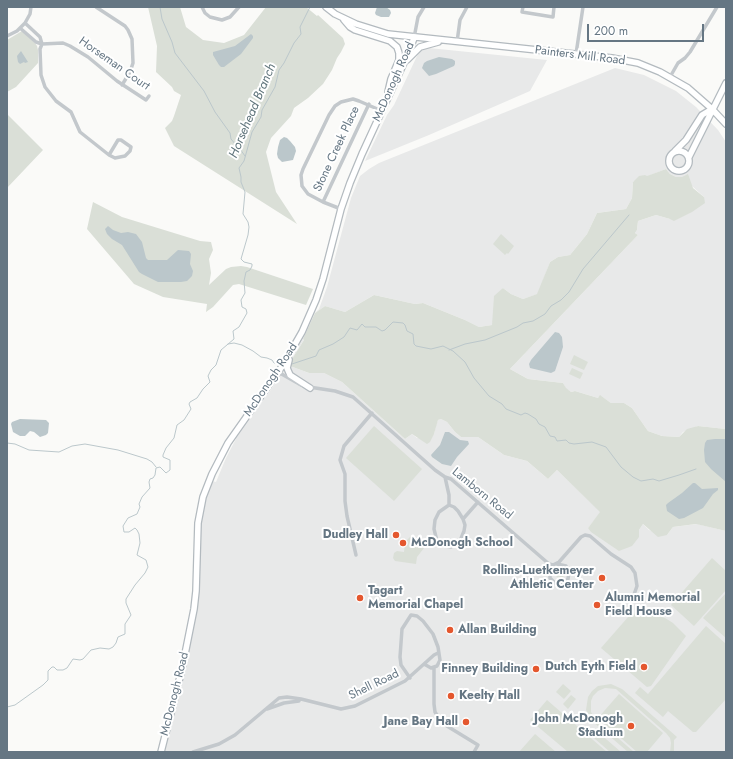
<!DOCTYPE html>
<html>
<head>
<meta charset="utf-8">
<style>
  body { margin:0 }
  #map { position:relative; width:733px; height:759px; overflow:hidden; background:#fafaf8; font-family:Jost,sans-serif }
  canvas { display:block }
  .frame { position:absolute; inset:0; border:8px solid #657683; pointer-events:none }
  .scale { position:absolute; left:587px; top:24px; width:117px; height:18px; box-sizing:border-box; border:2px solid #657683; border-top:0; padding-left:5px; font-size:12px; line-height:14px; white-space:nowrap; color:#657683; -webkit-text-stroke:3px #fff; paint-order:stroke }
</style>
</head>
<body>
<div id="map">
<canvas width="733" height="759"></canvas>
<div class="frame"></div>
<div class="scale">200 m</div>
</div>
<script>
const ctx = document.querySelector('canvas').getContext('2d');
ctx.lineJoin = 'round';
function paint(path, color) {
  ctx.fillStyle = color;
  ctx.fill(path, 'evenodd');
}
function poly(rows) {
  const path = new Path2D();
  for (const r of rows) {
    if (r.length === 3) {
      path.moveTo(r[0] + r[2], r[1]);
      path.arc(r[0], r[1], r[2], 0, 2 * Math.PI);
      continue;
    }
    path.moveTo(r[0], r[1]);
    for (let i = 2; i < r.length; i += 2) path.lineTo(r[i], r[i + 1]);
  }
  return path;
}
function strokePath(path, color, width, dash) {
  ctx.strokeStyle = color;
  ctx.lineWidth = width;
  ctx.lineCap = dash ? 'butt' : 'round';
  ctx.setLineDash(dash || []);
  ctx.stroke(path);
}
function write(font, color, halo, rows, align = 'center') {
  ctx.font = font + ' Jost,sans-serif';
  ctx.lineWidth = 4;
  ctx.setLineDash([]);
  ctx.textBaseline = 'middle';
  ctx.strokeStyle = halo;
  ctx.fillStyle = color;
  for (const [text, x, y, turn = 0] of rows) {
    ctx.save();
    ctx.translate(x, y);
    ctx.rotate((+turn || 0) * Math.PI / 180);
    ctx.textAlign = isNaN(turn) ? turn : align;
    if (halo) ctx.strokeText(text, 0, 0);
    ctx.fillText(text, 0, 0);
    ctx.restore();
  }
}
paint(poly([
  [429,48,547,60,530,91,429,135,365,161,387,115,394,105,417,56,421,50],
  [615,68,644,75,676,91,696,107,718,130,726,142,726,429,698,426,683,432,679,437,662,436,648,431,632,408,624,403,611,403,601,396,598,398,575,391,571,392,566,389,563,383,528,379,510,369,638,235,635,233,637,230,638,221,656,215,670,219,704,197,682,177,676,177,670,174,666,169,633,182,632,198,626,209,597,213,587,234,570,255,558,257,550,262,538,294,523,299,511,294,503,288,492,325,479,327,465,320,423,303,415,304,374,295,345,312,325,306,315,313,319,309,327,287,351,198,360,176,369,169,379,163],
  [303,339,304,340,292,359,290,366,309,373,324,373,342,382,405,439,412,434,417,438,434,434,436,425,438,420,441,419,447,422,455,432,461,437,478,437,504,455,527,461,548,479,557,470,601,512,588,528,639,530,643,524,649,530,667,535,673,527,697,524,726,531,726,752,163,752,188,650,200,524,203,507,208,490,212,481,216,482,226,458,237,437,280,377,279,376]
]), '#e8e9e9');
paint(poly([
  [148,7,180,7,186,27,203,40,224,43,244,35,266,7,306,7,317,16,318,15,343,38,345,44,341,52,337,58,332,70,323,84,308,98,294,108,291,116,271,138,266,152,276,192,297,224,174,146,165,128,172,121,174,116,181,95,174,91,172,87,156,72,157,46],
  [22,31,35,43,37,46,38,50,38,63,16,87,7,92,7,40],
  [7,114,43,150,7,188],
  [666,169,670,174,676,177,682,177,688,174,693,188,704,197,705,203,692,212,674,221,670,219,656,215,638,221,637,230,635,233,638,235,510,369,528,379,563,383,566,388,571,392,575,391,598,398,600,395,611,403,624,403,632,408,648,431,662,436,679,437,687,429,698,426,726,429,726,531,696,524,673,527,667,535,658,537,643,524,639,530,639,537,632,546,619,551,591,532,588,528,600,512,557,470,548,479,527,461,504,455,478,437,461,437,455,432,447,422,441,419,438,420,434,434,430,442,427,444,412,434,405,439,342,382,324,373,309,373,290,366,292,359,304,340,303,339,315,313,325,306,345,312,374,295,415,304,423,303,465,320,479,327,492,325,494,296,503,288,511,294,523,299,537,294,550,262,558,257,570,255,587,234,597,213,626,209,632,198,633,182,639,176,645,175,647,176],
  [93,202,122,217,200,241,211,242,213,250,209,259,211,273,209,285,226,269,231,267,241,266,247,267,313,289,306,305,239,284,233,285,213,307,206,312,207,304,163,297,134,284,87,229],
  [501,234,514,246,508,254,507,253,505,255,493,244],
  [574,355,588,362,584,370,570,364],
  [572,368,583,373,580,379,569,374],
  [374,426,422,469,394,501,346,458],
  [411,536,424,548,417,557,416,564,395,561,393,558,394,553,397,551,404,552,405,542],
  [712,558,726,571,726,590,694,626,671,605],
  [560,573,5],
  [726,593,726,638,703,618],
  [638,612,649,613,665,618,673,623,686,636,651,686,647,687,601,648,629,616],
  [706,626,726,644,726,699,696,732,693,732,668,711,663,717,635,693,640,687,648,694],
  [563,684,571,691,564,699,556,692],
  [611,684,622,689,677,737,674,740,674,752,670,752,671,743,670,738,666,733,616,689,605,688,598,691,593,696,591,701,591,712,595,718,634,752,628,752,592,721,586,710,588,697,592,691,598,686],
  [619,694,663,733,647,752,637,752,598,718],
  [571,695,576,699,568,709,563,704],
  [547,700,607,752,568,752,530,720],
  [599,733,621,752,610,752,594,738],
  [535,734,556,752,519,752]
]), '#dadfd7');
paint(poly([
  [377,7,386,7,390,10,391,13,389,17,381,17,376,15,375,13],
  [251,34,253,36,253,38,241,54,224,67,221,67,219,65,213,55,213,52,235,46],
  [21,51,28,62,25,63,24,62,20,64,18,62,17,56],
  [439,57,452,59,455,61,455,64,454,66,436,74,429,76,422,68,424,63,427,61],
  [284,137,287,138,290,141,295,147,296,151,293,160,282,162,278,158,277,154,278,147,280,140],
  [108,226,113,230,121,233,128,232,136,234,142,242,146,258,148,260,167,260,178,250,189,251,191,254,190,264,193,271,192,276,187,281,181,282,158,282,142,274,139,272,122,245,112,239,107,234,105,229],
  [555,332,559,333,562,337,563,347,555,371,551,373,530,368,529,364,531,360],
  [20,419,46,420,49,423,48,433,46,435,40,437,34,432,30,431,25,436,20,436,13,432,11,424,12,422],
  [445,432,449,432,460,440,468,441,469,444,457,457,451,466,442,464,432,457,431,455,440,445],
  [715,439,726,439,726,482,711,469,705,462,704,450,705,443,707,440],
  [693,483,695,483,702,489,718,488,718,490,713,494,703,508,684,518,679,519,667,511,666,505,668,503,682,493]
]), '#bbc7cb');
strokePath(poly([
  [160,7,162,19,172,42,175,53,204,91,215,112,230,133,231,139,236,145,239,146,240,149,245,156],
  [228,344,234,343,242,345,253,351,261,357,267,358,272,360,274,363,278,363],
  [449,350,465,344,485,340,517,327,523,323,533,321,545,314,551,306,561,300,569,292,583,269,629,215],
  [292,364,316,356,319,350,333,344,344,337,350,328,357,330,362,324,365,327,376,327,382,331,385,330,393,322,403,323,405,325,407,331,413,334,414,344,416,346,431,349,443,346,453,351,465,362,474,378,489,396,502,404,506,409,521,415,525,413,528,414,536,419,539,424,545,427,550,436,555,437,557,441,566,440,569,443,574,444,592,442,606,447,621,467,633,477,641,481,653,479,659,481,679,475,696,469],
  [7,443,15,444,29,450,59,452,72,446,85,444,118,450,147,459,152,462,156,467],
  [7,707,15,705,43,685,48,680,48,671,52,667,54,667,57,670,63,670,67,668,73,659,80,660,83,659,91,650,100,648,109,649,113,647,116,643,118,637,125,634,125,624,131,615,126,603,126,599,135,585,145,573,148,567,146,560,137,555,140,543,139,534,137,530,135,528,129,532,124,532,123,526,128,518,137,514,140,507,139,504,142,497,150,488,149,482,150,479,153,478,155,475,156,468,160,467,166,473,170,470,170,460,163,457,163,455,166,448,174,438,177,425,184,420,191,409,189,404,190,402,197,398,203,389,210,382,208,376,211,370,216,365,221,350,234,339,233,331,239,327,247,313,246,309,242,307,241,300,245,293,244,281,246,272,250,270,252,266,252,264,244,262,241,259,248,235,249,227,248,222,243,214,245,192,241,182,241,177,239,168,244,161,252,132,261,117,262,110,275,87,279,70,284,63,294,43,301,34,300,27,310,7]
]), '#bbc7cb', 1);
const secondary = poly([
  [326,7,335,14,356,24,388,34,612,58,638,63,660,72,688,88,712,109,726,124],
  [344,20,350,27,355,30,390,41,397,47,399,53,399,60,391,79,388,92],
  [407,60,420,47,438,42],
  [679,161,10],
  [675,151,686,140,702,115,712,109],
  [689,157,726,83],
  [289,360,287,368,290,375,310,388],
  [161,752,182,669,194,609,196,591,198,523,203,497,212,474,228,443,283,365,302,332,316,300,323,279,341,209,350,183,362,154,408,54,414,38]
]);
strokePath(secondary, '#b3babf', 8);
strokePath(poly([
  [96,7,125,26,128,30,132,39,133,63,130,72,122,85],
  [202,7,205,13,210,17,222,20,230,17,239,7],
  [523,7,522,12,553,17,554,7],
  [25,23,40,37,42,44,40,49,41,75,45,87,56,101,71,112,80,132,109,155,115,158,125,156,130,151,131,147,121,140,118,140,109,155],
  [20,28,36,42,42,44,63,43,70,46,88,57,117,81,146,100,149,96],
  [7,36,17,31,25,23,30,14,31,7],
  [414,38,418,17,424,7],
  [457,42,460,20,467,7],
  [576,54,583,7],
  [670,77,678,63,685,58,690,52,717,7],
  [323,202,369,104],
  [341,209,323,202,308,194,302,186,301,175,303,169,329,115,335,106,341,102,353,99,359,101,382,111],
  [278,372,301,385],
  [309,387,335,391,353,397,435,470,445,477,451,479,549,564,553,565,559,562,581,537,585,535,590,536,611,554,631,567,635,573,637,586,631,603],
  [445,477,449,495,449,505],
  [449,505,454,507,458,511,463,519,465,525,464,531,460,541,451,547,441,545,437,541,434,529,435,520,439,512,449,505],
  [463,519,478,502],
  [356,555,347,516,345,501,345,474,340,460,344,446,372,413],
  [553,565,550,570,550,578,555,583,562,584,568,579,569,572,566,566,557,564],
  [434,668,434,704,435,712,442,723,478,745,474,752],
  [410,678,401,665,400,657,402,629,411,615,417,616,423,621,433,634,438,647,440,660,437,666,431,668,424,664],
  [267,709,284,703,299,701],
  [193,752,219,744,235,735,279,698,287,697,301,699,341,709,355,706,405,681,434,655,438,653]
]), '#c3c8cc', 3.5);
strokePath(secondary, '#fff', 5.5);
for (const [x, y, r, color] of [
  [396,535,4,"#e4572e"],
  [403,543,4,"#e4572e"],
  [602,578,4,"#e4572e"],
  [360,598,4,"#e4572e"],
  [597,605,4,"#e4572e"],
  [450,630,4,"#e4572e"],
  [644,667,4,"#e4572e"],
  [536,669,4,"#e4572e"],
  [451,696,4,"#e4572e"],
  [466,722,4,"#e4572e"],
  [631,726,4,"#e4572e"]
]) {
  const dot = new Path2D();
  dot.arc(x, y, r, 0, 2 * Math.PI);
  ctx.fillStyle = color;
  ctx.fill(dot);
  strokePath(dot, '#fff', 1.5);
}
write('12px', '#657683', '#fff', [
  ["Painters Mill Road",580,56,7],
  ["Horseman Court",114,64,35],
  ["McDonogh Road",394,82,-66],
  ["Stone Creek Place",337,149,-65],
  ["McDonogh Road",271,380,-56],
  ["Lamborn Road",482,494,39],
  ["Shell Road",374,685,-26],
  ["McDonogh Road",175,694,-76]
]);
write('bold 12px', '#657683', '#fff', [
  ["Dudley Hall",388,535],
  ["McDonogh School",411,543,"left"],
  ["Rollins-Luetkemeyer",594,571],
  ["Athletic Center",594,585],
  ["Tagart",368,591,"left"],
  ["Memorial Chapel",368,605,"left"],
  ["Alumni Memorial",605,598,"left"],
  ["Field House",605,612,"left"],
  ["Allan Building",458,630,"left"],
  ["Dutch Eyth Field",636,667],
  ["Finney Building",528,669],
  ["Keelty Hall",459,696,"left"],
  ["John McDonogh",623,719],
  ["Stadium",623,733],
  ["Jane Bay Hall",458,722]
], 'right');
write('italic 13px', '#60757c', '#fff', [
  ["Horsehead Branch",253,111,-67]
]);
</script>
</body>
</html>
